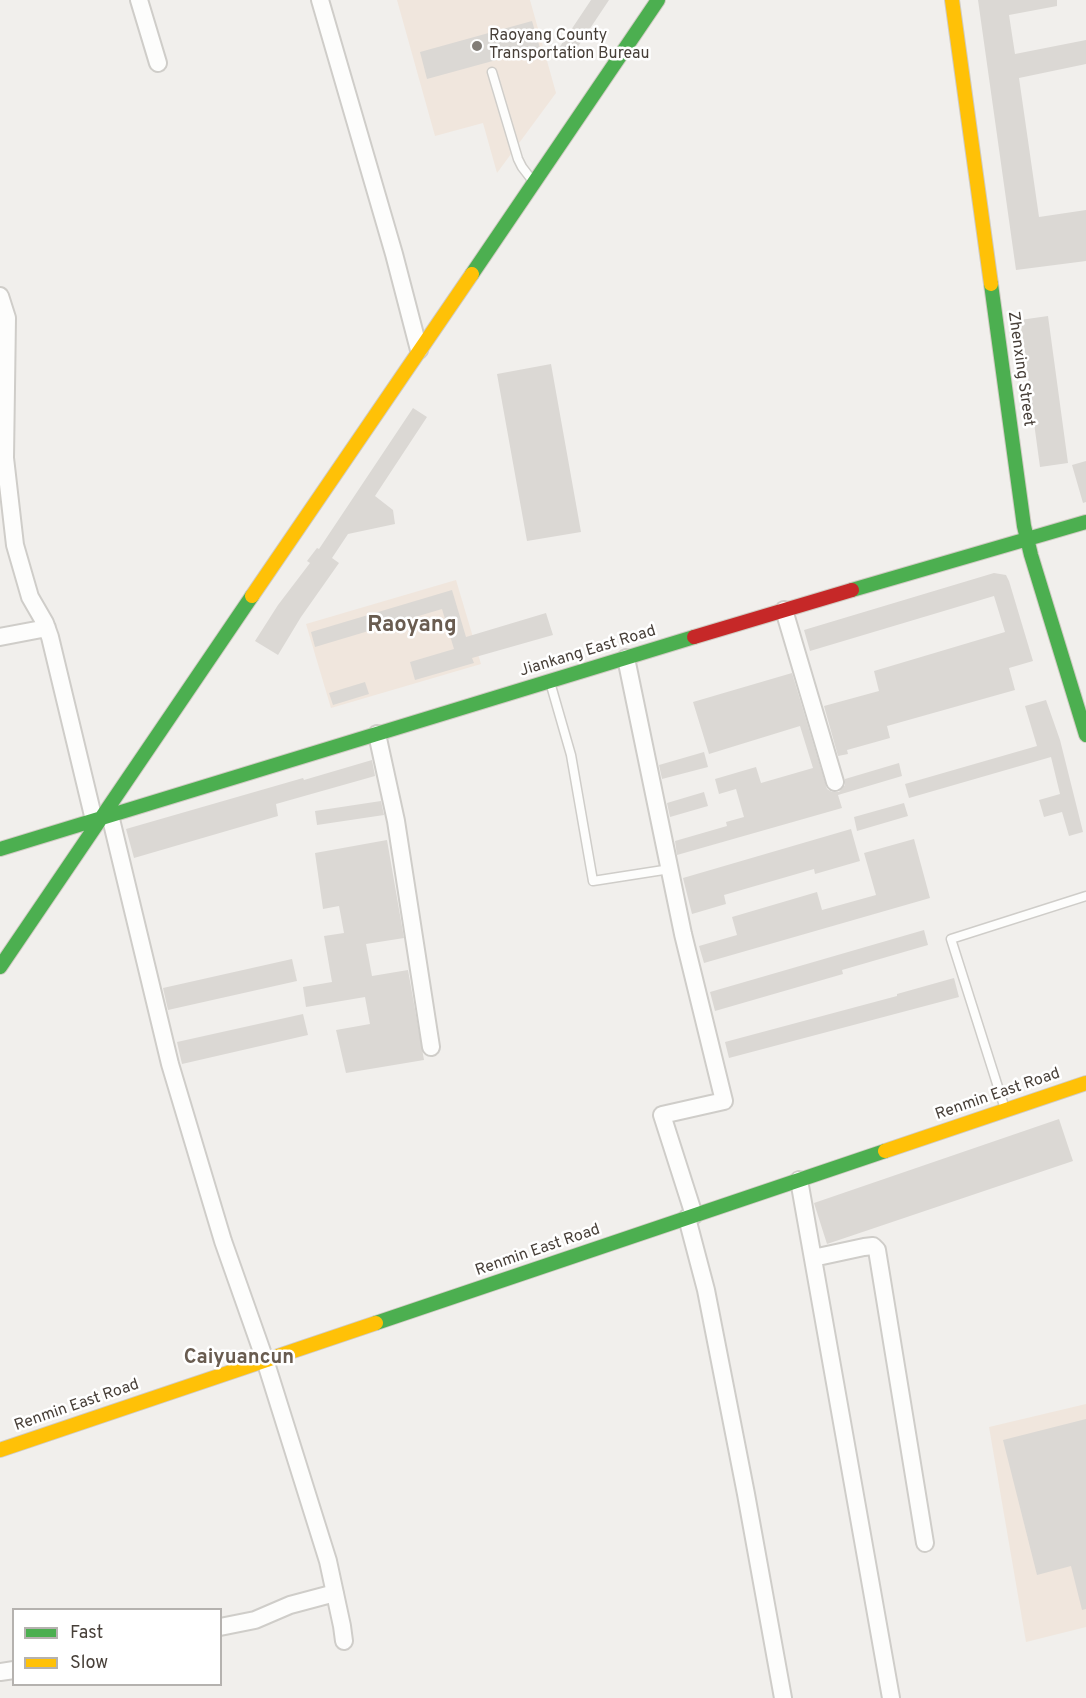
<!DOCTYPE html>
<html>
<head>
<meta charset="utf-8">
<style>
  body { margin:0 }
  #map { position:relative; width:1086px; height:1698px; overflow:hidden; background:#f1efec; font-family:Overpass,sans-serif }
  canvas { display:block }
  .legend { position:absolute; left:12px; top:1608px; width:210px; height:78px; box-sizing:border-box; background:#fff; border:2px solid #b5b2af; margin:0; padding:8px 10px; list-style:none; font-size:18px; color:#473f38 }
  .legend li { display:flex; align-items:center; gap:12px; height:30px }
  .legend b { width:30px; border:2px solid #b5b2af }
</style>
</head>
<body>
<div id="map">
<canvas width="1086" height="1698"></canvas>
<ul class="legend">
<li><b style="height:8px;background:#4caf50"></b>Fast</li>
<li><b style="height:8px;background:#ffc107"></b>Slow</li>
</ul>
</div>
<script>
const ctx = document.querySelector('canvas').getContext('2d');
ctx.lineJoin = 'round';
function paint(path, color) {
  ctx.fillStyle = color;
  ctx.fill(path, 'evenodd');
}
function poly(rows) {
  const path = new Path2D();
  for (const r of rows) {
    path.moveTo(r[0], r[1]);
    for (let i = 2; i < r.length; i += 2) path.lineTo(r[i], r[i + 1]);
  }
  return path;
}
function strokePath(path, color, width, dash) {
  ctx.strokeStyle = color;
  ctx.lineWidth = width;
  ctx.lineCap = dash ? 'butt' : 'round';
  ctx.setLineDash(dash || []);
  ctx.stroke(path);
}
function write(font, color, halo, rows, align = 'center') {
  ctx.font = font + ' Overpass,sans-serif';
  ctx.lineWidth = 5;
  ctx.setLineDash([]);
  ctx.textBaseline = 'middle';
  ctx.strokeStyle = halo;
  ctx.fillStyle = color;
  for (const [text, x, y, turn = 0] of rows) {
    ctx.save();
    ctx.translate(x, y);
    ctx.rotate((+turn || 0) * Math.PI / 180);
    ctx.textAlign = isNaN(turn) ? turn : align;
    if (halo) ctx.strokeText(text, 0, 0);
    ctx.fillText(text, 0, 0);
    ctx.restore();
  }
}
paint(poly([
  [397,0,530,0,556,93,497,173,483,123,435,136],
  [456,580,481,664,331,708,306,624],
  [1086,1404,1086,1627,1026,1642,989,1427]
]), '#f0e6dd');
paint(poly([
  [591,0,609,0,571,57,559,48],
  [978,0,1057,0,1057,6,1009,15,1015,54,1086,40,1086,64,1019,78,1039,217,1086,210,1086,261,1016,270],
  [532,21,540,48,427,79,420,52],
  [1048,316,1068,463,1040,467,1020,320],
  [551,364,581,532,527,541,497,374],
  [413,408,427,417,375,496,393,510,395,524,348,534,332,558,339,563,301,617,278,655,255,641,278,605,310,563,307,561,317,548,319,549],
  [1086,461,1086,502,1083,503,1072,465],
  [994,573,1006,575,1009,581,1033,661,1009,668,1015,690,887,726,890,738,847,750,848,754,838,756,824,706,879,691,874,671,1005,632,994,596,810,651,804,630],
  [452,590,466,637,546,613,553,635,472,658,474,663,415,680,410,662,454,649,442,609,315,647,311,632],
  [792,673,827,789,832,792,839,792,845,785,845,779,899,763,902,776,838,795,842,808,677,855,675,841,727,826,726,822,744,817,736,789,719,794,715,779,756,767,761,783,813,768,800,726,709,754,693,702],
  [365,682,369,694,333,705,329,693],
  [1046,700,1060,740,1083,832,1069,836,1062,812,1044,817,1039,800,1060,794,1051,757,909,798,905,784,1037,746,1025,706],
  [704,752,708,767,662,779,659,765],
  [372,760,375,776,276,804,278,816,134,858,126,829,303,778,304,780],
  [704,792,708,806,670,817,667,803],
  [381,801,384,815,317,825,315,811],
  [904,803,908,816,857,831,854,817],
  [851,829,860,861,815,874,814,869,724,895,726,904,692,914,683,878],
  [914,839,930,898,704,963,699,946,737,935,732,917,817,892,822,910,876,895,864,853],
  [387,840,404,938,366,944,372,976,408,970,424,1060,346,1073,336,1030,370,1024,365,997,306,1007,303,987,332,982,324,936,344,933,339,906,323,909,315,853],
  [924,930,928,945,842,970,843,974,715,1011,710,992],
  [292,959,297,981,168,1010,163,988],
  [954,978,959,997,729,1058,725,1042,897,996,897,994],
  [303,1014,308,1035,182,1064,177,1042],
  [1059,1119,1073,1161,827,1244,814,1203],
  [1086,1419,1086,1609,1082,1610,1071,1566,1037,1575,1003,1440]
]), '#dbd8d4');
const lane = poly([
  [492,72,518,159,522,167,532,180],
  [550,682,571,755,593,881,670,869],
  [1005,1109,951,939,1086,896]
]);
const street = poly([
  [139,0,158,63],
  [320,0,394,254,419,350],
  [0,296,7,318,5,458,15,545,30,597,45,623,50,637,94,820],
  [784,610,835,782],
  [0,637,47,628],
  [626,658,683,934,724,1101,662,1115,694,1215],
  [377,734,396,821,431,1047],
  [110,815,170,1064,223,1241,265,1360,328,1561,342,1626,344,1641],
  [799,1180,891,1698],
  [687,1218,706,1290,746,1494,783,1698],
  [813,1258,864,1247,873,1246,877,1250,925,1543],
  [220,1627,255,1620,290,1605,335,1593],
  [0,1672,14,1670]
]);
const fast = poly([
  [472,274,658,0],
  [991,284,1024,526,1031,555,1086,735],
  [852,590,1086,522],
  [0,849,694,637],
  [0,967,252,596],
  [376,1323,885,1151]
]);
const slow = poly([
  [952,0,991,284],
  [252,596,472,274],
  [885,1151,1086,1083],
  [0,1450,376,1323]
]);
const jam = poly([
  [694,637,852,590]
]);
strokePath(lane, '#cfcdc9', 11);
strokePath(street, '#cfcdc9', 20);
strokePath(fast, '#d0cbc3', 16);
strokePath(slow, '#d0cbc3', 16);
strokePath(jam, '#d0cbc3', 16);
strokePath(lane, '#fdfdfc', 8);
strokePath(street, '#fdfdfc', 16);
strokePath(fast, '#4caf50', 14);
strokePath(slow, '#ffc107', 14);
strokePath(jam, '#c62828', 14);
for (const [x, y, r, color] of [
  [477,46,6,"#827d77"]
]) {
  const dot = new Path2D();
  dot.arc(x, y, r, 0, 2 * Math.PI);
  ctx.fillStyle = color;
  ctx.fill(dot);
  strokePath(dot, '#fff', 2);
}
write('16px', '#473f38', '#fff', [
  ["Raoyang County",489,37],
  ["Transportation Bureau",489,55]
], 'left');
write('16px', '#473f38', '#fff', [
  ["Zhenxing Street",1020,369,82],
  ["Jiankang East Road",588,652,-17],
  ["Renmin East Road",998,1095,-19],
  ["Renmin East Road",538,1251,-19],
  ["Renmin East Road",77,1406,-19]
]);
write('bold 20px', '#695c50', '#fff', [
  ["Caiyuancun",239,1359]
]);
write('bold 22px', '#695c50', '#fff', [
  ["Raoyang",412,627]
]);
</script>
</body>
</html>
